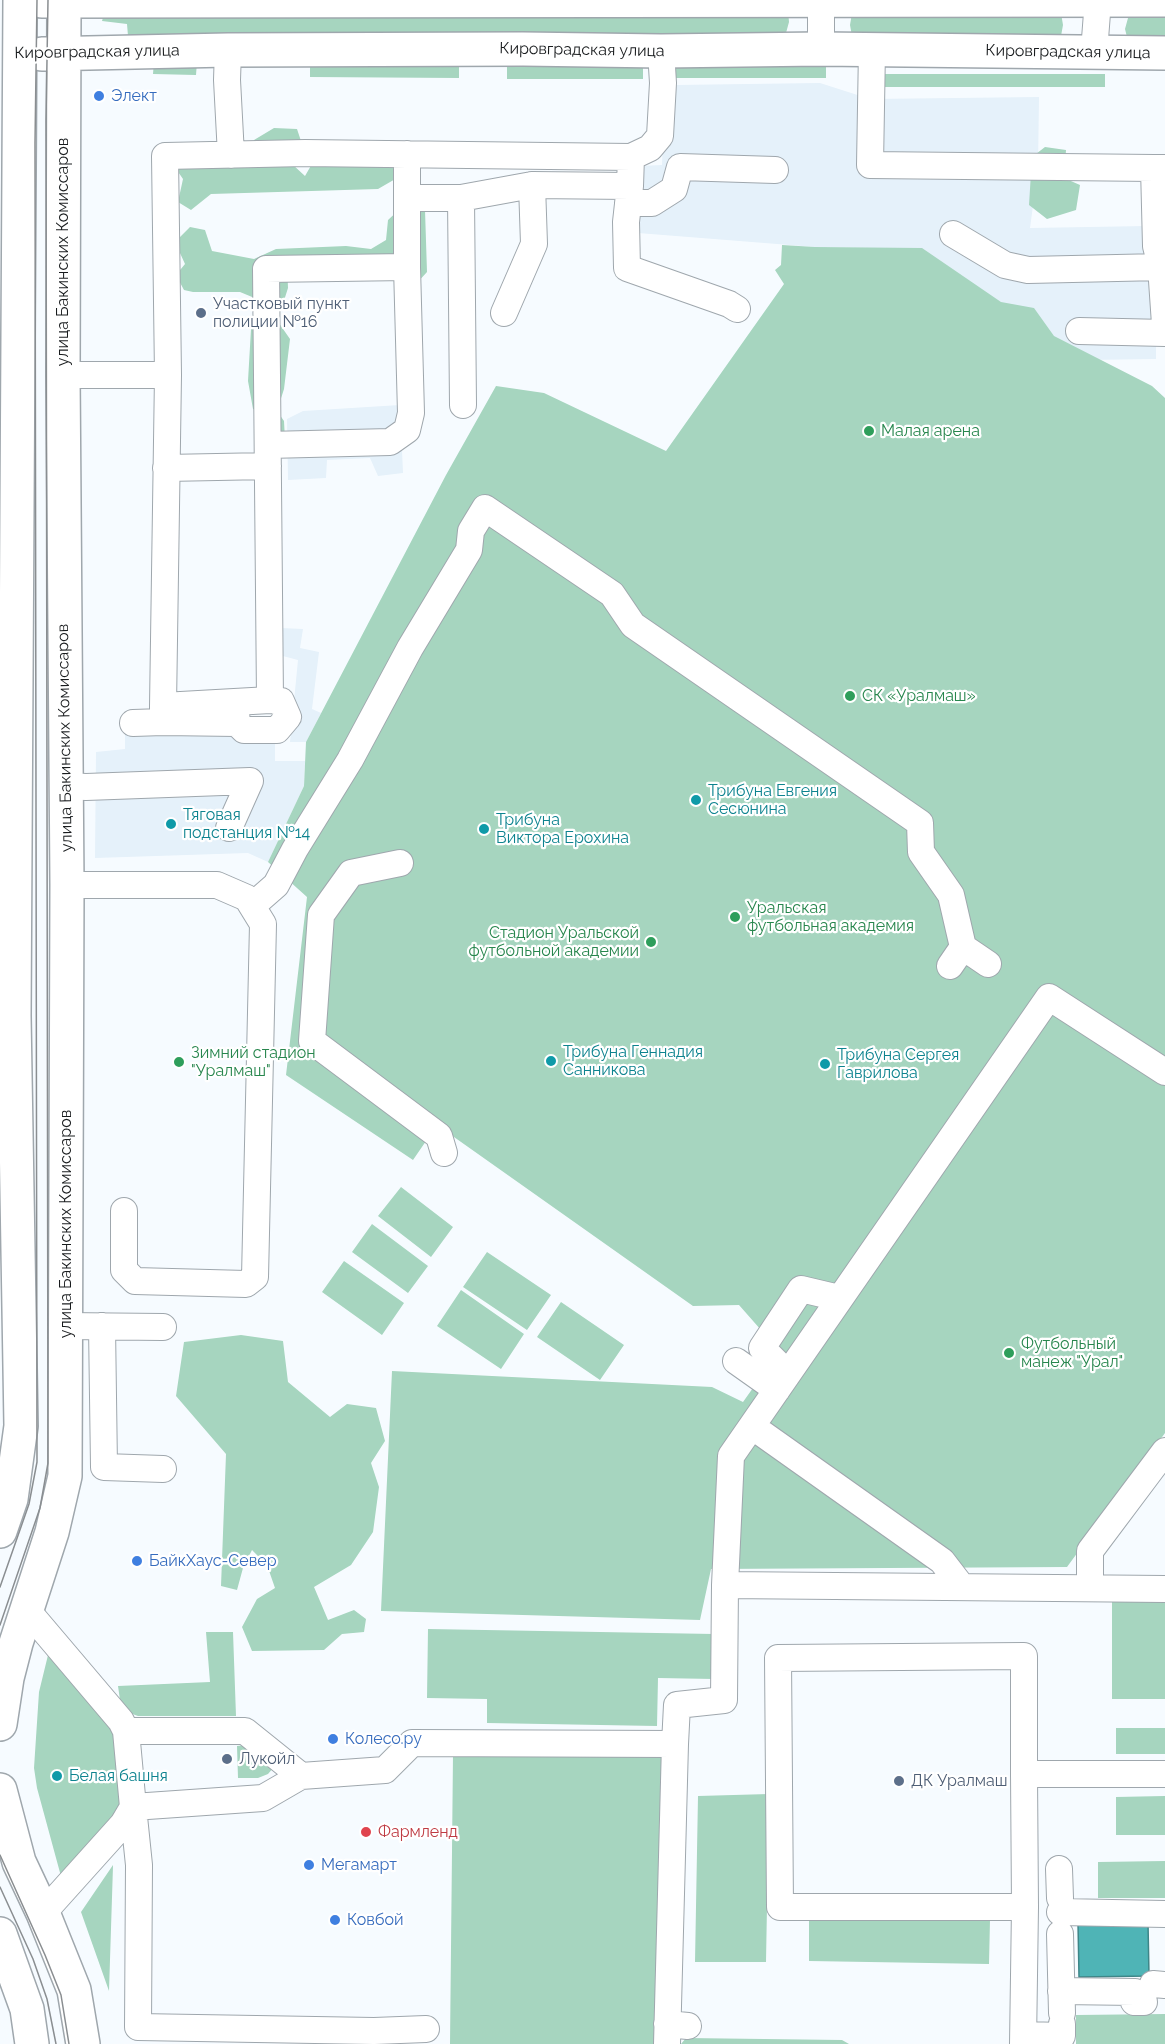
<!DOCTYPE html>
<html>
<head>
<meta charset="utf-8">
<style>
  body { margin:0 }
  canvas { display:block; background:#f6fbff }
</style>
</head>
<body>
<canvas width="1165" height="2044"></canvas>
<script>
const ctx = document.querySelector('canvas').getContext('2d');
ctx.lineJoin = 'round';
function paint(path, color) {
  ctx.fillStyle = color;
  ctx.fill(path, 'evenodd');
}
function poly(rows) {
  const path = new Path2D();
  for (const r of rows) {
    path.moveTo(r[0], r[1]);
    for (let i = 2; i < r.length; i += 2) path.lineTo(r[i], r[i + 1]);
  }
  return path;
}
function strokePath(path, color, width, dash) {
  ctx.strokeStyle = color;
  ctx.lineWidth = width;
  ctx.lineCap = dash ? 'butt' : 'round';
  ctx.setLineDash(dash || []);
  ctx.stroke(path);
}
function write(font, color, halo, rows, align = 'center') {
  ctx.font = font + ' Raleway,sans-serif';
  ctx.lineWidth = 4.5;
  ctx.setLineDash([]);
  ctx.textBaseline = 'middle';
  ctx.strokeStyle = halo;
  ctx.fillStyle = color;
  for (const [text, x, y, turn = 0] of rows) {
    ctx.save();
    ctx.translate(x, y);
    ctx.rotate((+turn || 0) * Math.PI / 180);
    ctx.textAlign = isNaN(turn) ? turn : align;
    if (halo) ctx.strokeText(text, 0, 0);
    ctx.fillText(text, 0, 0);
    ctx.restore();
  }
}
paint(poly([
  [820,83,870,99,1039,97,1038,168,1030,228,1147,226,1156,321,1156,359,1086,360,922,249,815,247,638,233,640,166,662,165,663,137,675,85],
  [400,405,403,473,378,476,370,458,327,460,326,478,288,480,287,419,303,411],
  [281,628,303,629,300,648,319,652,312,709,321,713,306,742,290,742,298,660,279,655],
  [232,728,232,736,275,736,275,761,305,761,304,786,268,862,248,853,95,858,96,752,125,749,125,729]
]), '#e5f1fa');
paint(poly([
  [105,11,788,11,789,22,786,33,776,37,128,36,127,24,102,21],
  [852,13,1061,13,1063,25,1061,36,852,36,850,25],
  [1142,13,1165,13,1165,44,1128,41,1125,29,1128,18],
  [154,61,197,62,196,75,153,74],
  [310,62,459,63,459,78,310,77],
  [507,62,643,62,643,79,507,79],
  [675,62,826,62,826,78,675,78],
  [882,74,1105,74,1105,87,882,87],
  [274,128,297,129,303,147,292,164,305,176,320,150,392,148,397,178,378,189,211,194,191,210,178,202,183,179,172,163,185,146,239,168,257,160,254,140],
  [1045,147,1066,150,1064,178,1080,185,1076,210,1047,219,1029,205,1032,157],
  [403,206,425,210,427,272,416,284,390,275,328,282,309,261,287,262,288,288,281,310,274,316,290,339,284,389,277,411,284,421,285,440,271,431,273,416,253,409,248,381,251,329,260,316,257,299,240,292,193,292,184,290,176,275,185,264,175,242,190,227,205,230,212,251,254,259,276,249,346,246,371,249,386,240,388,220],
  [782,245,815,247,922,248,1001,302,1034,308,1054,336,1152,386,1165,398,1165,1433,1067,1567,711,1569,700,1620,381,1611,392,1371,712,1387,743,1402,770,1364,761,1330,739,1305,693,1306,437,1125,413,1160,286,1075,307,897,268,862,304,786,306,742,446,475,496,386,544,393,666,451,784,284,775,270,781,265],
  [401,1187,453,1227,431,1257,378,1216],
  [372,1224,428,1266,408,1293,352,1252],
  [487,1252,551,1295,527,1330,463,1287],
  [344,1261,404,1303,382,1335,322,1292],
  [461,1290,524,1334,501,1369,437,1326],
  [561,1302,624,1345,600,1380,537,1337],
  [241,1335,283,1341,288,1382,330,1417,347,1404,376,1408,385,1441,371,1463,379,1487,373,1532,351,1565,314,1587,328,1620,354,1610,366,1619,364,1632,342,1634,324,1650,252,1651,242,1627,257,1599,275,1588,267,1565,252,1550,243,1568,237,1590,221,1586,226,1454,176,1396,184,1342],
  [1112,1600,1165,1600,1165,1699,1112,1699],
  [428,1629,714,1634,714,1679,658,1678,657,1726,487,1723,487,1699,427,1698],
  [206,1632,233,1632,236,1716,138,1716,127,1712,120,1700,118,1686,210,1682],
  [49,1651,106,1716,119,1744,121,1810,62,1880,37,1788,34,1768,39,1692],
  [1116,1728,1165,1728,1165,1754,1116,1754],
  [254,1744,274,1767,268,1774,258,1778,238,1778,237,1746],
  [453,1754,668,1754,660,2044,450,2044],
  [769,1794,766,1962,695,1962,698,1796],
  [1165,1796,1165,1835,1116,1835,1116,1797],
  [1165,1861,1165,1898,1098,1898,1098,1862],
  [113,1865,113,1866,109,1991,81,1912],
  [809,1918,990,1920,989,1964,809,1961],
  [1165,2014,1165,2044,1076,2044,1076,2015],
  [686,2038,842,2040,849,2044,681,2044]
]), '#a6d5bf');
const water = poly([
  [1078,1923,1148,1923,1149,1976,1079,1977,1078,1923]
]);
paint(water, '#4fb4b6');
strokePath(water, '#3e8688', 1.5);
const minor = poly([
  [821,0,821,49],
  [872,49,870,165,1154,168],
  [228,50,227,80,231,155],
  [661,51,663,83,660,136,650,148,631,157,630,186,626,222,627,268,729,304,737,309],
  [1094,52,1098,0],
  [1165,168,1154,168,1156,246,1161,266,1165,324],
  [407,198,461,198,532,185,630,186],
  [461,198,463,405],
  [628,203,652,203,674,189,680,167,775,170],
  [953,234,1005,265,1028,270,1161,267],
  [407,267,266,269,270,700,163,706,168,375,165,156,305,153,631,157],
  [504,313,534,244,532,185],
  [1079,331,1165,333],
  [63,375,168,375],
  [268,445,390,442,407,430,411,413,407,267,407,154],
  [166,468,268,466],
  [235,702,237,723,244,730,277,730,288,717,281,701,270,700],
  [163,722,237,723],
  [133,723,163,722,163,706],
  [65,786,86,787,250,781,229,828],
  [400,863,351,873,321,915,312,1041,439,1136,444,1153],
  [67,885,217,885,247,898,263,924,255,1277,246,1284,135,1281,124,1270,124,1211],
  [252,906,276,885,295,849,350,760,410,648,469,550,471,531,485,508,612,594,633,625,920,823,921,852,951,895,963,947,988,964],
  [950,966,963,947],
  [65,1326,163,1327],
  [102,1326,104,1467,163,1469],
  [736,1361,777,1390],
  [787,1373,762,1348,801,1289,839,1298],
  [753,1427,942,1561,962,1587],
  [725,1585,1165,1589],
  [1090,1588,1090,1551,1165,1451],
  [26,1609,121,1721,126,1731,133,1807,123,1824,43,1913],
  [126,1731,245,1731,301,1776],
  [675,1744,677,1705,724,1700,725,1585,731,1456,1049,997,1165,1072],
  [1024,1774,1025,1907,780,1907,778,1658,1024,1656,1024,1774,1165,1774],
  [1059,1869,1060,1898],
  [1060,1912,1165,1914],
  [1060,1934,1062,2013],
  [1153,1984,1165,1985],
  [1061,1991,1135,1992,1134,2002,1144,2002],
  [667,2024,688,2026],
  [426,2029,374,2031,138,2027,139,1865,133,1807,263,1798,301,1776,385,1770,412,1743,675,1744,667,2044],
  [1024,2035,1062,2036,1062,2024],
  [1023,2044,1025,1907]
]);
const major = poly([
  [42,1,1165,0],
  [42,54,228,50,523,49,661,51,821,49,1165,53],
  [0,1531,11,1499,21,1426,14,1016,20,0],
  [0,1724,7,1678,16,1643,52,1532,65,1476,67,885,63,375,64,0],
  [0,1790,19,1862,43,1913,74,1990,83,2044],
  [0,1934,27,2009,32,2044]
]);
strokePath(minor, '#9fa7ad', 28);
strokePath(major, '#9fa7ad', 36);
strokePath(minor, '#fff', 26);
strokePath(major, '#fff', 33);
strokePath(poly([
  [0,1587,29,1504,37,1462,35,143,37,0],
  [0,1625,40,1508,48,1463,46,120,48,0],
  [0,1855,45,1955,61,1995,69,2044],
  [0,1887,33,1959,47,1999,56,2044]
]), '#8a8e91', 1.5);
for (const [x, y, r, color] of [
  [99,96,6,"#3f7fe0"],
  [201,313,6,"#5c6f8a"],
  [869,431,6,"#2e9e5b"],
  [850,696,6,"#2e9e5b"],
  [696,800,6,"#0f9aa8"],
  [171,824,6,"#0f9aa8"],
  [484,829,6,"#0f9aa8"],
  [735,917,6,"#2e9e5b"],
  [651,942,6,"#2e9e5b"],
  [551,1061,6,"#0f9aa8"],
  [179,1062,6,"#2e9e5b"],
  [825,1064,6,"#0f9aa8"],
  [1009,1353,6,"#2e9e5b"],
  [137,1561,6,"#3f7fe0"],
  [333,1739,6,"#3f7fe0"],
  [227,1759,6,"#5c6f8a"],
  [57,1776,6,"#0f9aa8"],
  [899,1781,6,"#5c6f8a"],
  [366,1832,6,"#e0444e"],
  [309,1865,6,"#3f7fe0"],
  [335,1920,6,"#3f7fe0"]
]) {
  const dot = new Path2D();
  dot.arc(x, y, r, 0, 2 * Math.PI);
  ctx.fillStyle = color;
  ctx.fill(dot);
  strokePath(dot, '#fff', 2);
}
write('16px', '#181b1d', '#fff', [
  ["Кировградская улица",582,50,1],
  ["Кировградская улица",97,52,-1],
  ["Кировградская улица",1068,52,1],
  ["улица Бакинских Комиссаров",63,252,-90],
  ["улица Бакинских Комиссаров",65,738,-91],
  ["улица Бакинских Комиссаров",66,1224,-90]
]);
write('16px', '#366cbe', '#fff', [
  ["Элект",111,96],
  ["БайкХаус-Север",149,1561],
  ["Колесо.ру",345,1739],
  ["Мегамарт",321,1865],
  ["Ковбой",347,1920]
], 'left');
write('16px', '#4e5e75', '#fff', [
  ["Участковый пункт",213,304],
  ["полиции №16",213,322],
  ["Лукойл",239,1759],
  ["ДК Уралмаш",911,1781]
], 'left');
write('16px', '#27864d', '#fff', [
  ["Малая арена",881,431],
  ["СК «Уралмаш»",862,696],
  ["Уральская",747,908],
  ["футбольная академия",747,926],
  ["Стадион Уральской",639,933,"right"],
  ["футбольной академии",639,951,"right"],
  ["Зимний стадион",191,1053],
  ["\"Уралмаш\"",191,1071],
  ["Футбольный",1021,1344],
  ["манеж \"Урал\"",1021,1362]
], 'left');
write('16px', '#0d838f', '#fff', [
  ["Трибуна Евгения",708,791],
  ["Сесюнина",708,809],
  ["Тяговая",183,815],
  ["подстанция №14",183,833],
  ["Трибуна",496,820],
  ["Виктора Ерохина",496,838],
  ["Трибуна Геннадия",563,1052],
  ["Санникова",563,1070],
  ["Трибуна Сергея",837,1055],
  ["Гаврилова",837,1073],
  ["Белая башня",69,1776]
], 'left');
write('16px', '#be3a42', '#fff', [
  ["Фармленд",378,1832]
], 'left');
</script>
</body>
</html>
